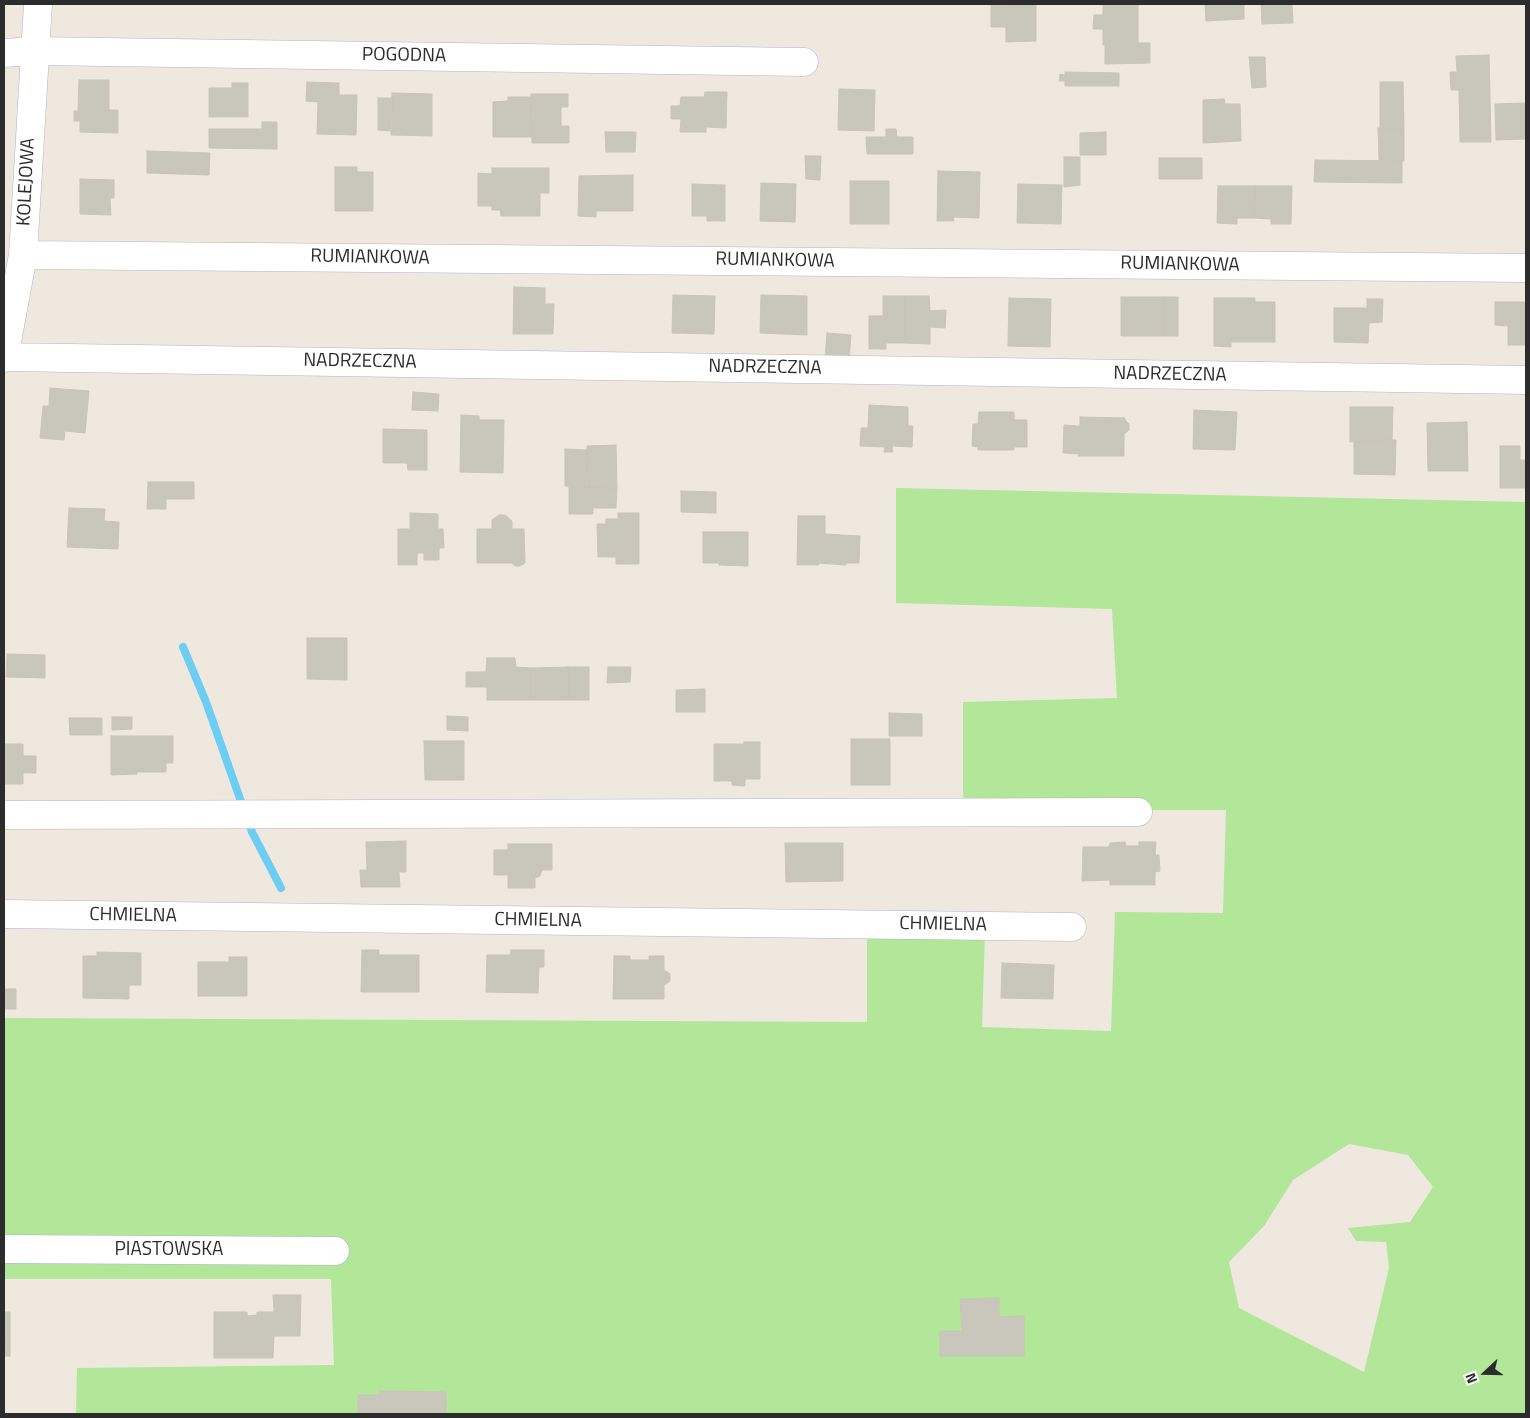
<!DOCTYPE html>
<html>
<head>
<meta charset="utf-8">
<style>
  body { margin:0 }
  #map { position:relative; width:1530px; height:1418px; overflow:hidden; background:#eee8de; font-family:"Titillium Web",sans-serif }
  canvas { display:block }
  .frame { position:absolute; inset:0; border:5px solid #2c2c2c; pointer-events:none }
  .north { position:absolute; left:1460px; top:1348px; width:50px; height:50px; -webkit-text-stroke:4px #fff; paint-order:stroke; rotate:249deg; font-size:14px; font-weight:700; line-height:20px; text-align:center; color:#2c2c2c }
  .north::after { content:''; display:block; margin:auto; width:18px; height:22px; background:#2c2c2c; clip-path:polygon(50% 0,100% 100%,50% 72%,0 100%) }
</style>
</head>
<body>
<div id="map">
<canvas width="1530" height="1418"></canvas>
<div class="frame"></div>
<div class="north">N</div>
</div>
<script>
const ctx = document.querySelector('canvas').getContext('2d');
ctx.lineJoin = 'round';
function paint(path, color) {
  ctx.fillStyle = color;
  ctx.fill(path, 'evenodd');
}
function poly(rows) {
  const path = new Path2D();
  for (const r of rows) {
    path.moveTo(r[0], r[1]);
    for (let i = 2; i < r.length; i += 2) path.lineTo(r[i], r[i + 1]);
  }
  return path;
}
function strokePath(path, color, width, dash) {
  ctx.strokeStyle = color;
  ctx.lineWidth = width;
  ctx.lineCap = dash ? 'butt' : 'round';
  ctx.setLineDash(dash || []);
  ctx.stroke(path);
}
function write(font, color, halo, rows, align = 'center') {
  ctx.font = font + ' "Titillium Web",sans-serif';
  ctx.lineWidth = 4;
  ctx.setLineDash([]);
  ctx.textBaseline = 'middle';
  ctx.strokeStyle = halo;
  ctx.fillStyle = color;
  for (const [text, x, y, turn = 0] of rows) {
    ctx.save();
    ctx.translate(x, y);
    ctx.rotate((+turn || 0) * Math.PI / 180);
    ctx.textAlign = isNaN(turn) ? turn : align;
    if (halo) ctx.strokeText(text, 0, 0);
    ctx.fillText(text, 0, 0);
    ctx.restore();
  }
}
paint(poly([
  [896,488,1526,502,1526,1414,76,1414,77,1368,334,1365,331,1279,4,1279,4,1018,867,1022,867,934,985,933,982,1027,1111,1031,1115,912,1223,913,1226,810,963,810,963,702,1117,698,1112,609,896,603],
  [1349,1144,1408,1155,1433,1187,1410,1222,1348,1228,1356,1241,1386,1242,1389,1268,1364,1372,1239,1308,1229,1262,1264,1226,1293,1180]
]), '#b2e699');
strokePath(poly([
  [183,647,206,702,244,810],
  [248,820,252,832,281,888]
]), '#6ecdf3', 8);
const building = poly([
  [991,4,1036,5,1036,41,1006,42,1006,27,991,27,991,4],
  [1103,4,1138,4,1138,43,1150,43,1150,63,1105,64,1105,44,1103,45,1103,29,1093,29,1094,15,1103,15,1103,4],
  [1205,4,1244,4,1244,19,1206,21,1205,4],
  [1261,4,1292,4,1293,23,1262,24,1261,4],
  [1489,55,1491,142,1460,142,1459,90,1451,90,1450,72,1457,72,1456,56,1489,55],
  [1249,57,1265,57,1266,87,1252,88,1249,57],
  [1065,72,1119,73,1119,86,1065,86,1065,81,1059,81,1060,74,1065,75,1065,72],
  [79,80,109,80,109,110,118,110,118,133,80,132,80,121,74,121,74,111,78,111,79,80],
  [307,82,339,83,339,95,357,95,356,135,317,134,318,102,306,101,307,82],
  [1380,82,1403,82,1404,128,1380,128,1380,82],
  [232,83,248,83,248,117,209,117,209,88,232,88,232,83],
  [839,89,875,90,874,131,838,130,839,89],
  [705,92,727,92,726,128,706,127,706,132,680,132,681,119,671,119,671,106,680,106,681,97,704,97,705,92],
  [392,93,432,94,432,136,391,135,392,93],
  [531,94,568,94,568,107,561,107,561,126,569,126,569,143,532,143,531,94],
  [508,97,531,97,532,137,493,137,493,102,508,101,508,97],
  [378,98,392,98,392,131,378,130,378,98],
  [1224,99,1225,104,1240,104,1241,141,1203,143,1203,100,1224,99],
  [1526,103,1526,139,1496,140,1495,104,1526,103],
  [262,122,277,122,277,149,209,148,209,129,262,129,262,122],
  [1378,128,1404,128,1404,161,1379,160,1378,128],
  [886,129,896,129,897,137,913,137,913,154,867,154,866,137,886,137,886,129],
  [605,132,636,132,635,152,606,152,605,132],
  [1106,132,1106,155,1080,155,1080,133,1106,132],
  [147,151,210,153,209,175,147,173,147,151],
  [805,156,821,156,820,180,806,179,805,156],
  [1064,157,1080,157,1080,185,1064,187,1064,157],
  [1159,158,1202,158,1202,179,1159,179,1159,158],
  [1315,160,1402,161,1402,183,1314,182,1315,160],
  [335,167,357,167,357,172,373,172,373,211,335,211,335,167],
  [492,168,549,168,549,193,540,193,540,216,501,216,500,210,492,210,492,206,478,206,478,173,492,174,492,168],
  [938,171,980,172,979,218,953,217,954,221,937,221,938,171],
  [633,175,633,211,596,211,596,217,578,216,579,176,633,175],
  [80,179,114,180,114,198,110,198,111,215,80,214,80,179],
  [850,181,889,181,889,224,850,224,850,181],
  [761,183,796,184,795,222,760,221,761,183],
  [692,184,725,185,725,221,707,221,707,216,692,216,692,184],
  [1018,184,1062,185,1061,224,1017,223,1018,184],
  [1218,186,1255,186,1254,218,1237,218,1237,224,1217,223,1218,186],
  [1255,186,1292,186,1291,224,1271,224,1271,219,1254,218,1255,186],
  [514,287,545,288,545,304,554,304,553,334,513,334,514,287],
  [673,295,715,296,714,334,672,333,673,295],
  [761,295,807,296,807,335,760,333,761,295],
  [883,296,905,296,905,343,886,343,886,349,869,349,869,316,883,316,883,296],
  [905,296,929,296,930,311,946,310,945,328,930,327,930,344,905,343,905,296],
  [1121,297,1164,297,1164,336,1121,336,1121,297],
  [1164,297,1178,297,1178,336,1164,336,1164,297],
  [1009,298,1051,299,1050,347,1008,346,1009,298],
  [1214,298,1255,298,1255,302,1275,302,1275,342,1231,342,1231,347,1214,346,1214,298],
  [1367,299,1383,299,1382,322,1369,323,1368,343,1334,342,1334,308,1367,308,1367,299],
  [1495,302,1526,302,1526,345,1508,345,1508,326,1495,325,1495,302],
  [827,333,851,335,849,361,825,359,827,333],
  [50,388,89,391,85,433,65,431,64,440,40,438,43,406,49,406,50,388],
  [413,392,439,394,438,411,412,410,413,392],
  [869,405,908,407,908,426,913,426,912,447,892,446,893,452,884,452,885,447,860,446,861,428,868,428,869,405],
  [1350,407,1393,407,1392,440,1350,442,1350,407],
  [1194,410,1237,412,1235,450,1193,449,1194,410],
  [979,412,1014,412,1014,420,1027,420,1027,447,1014,447,1014,450,978,450,978,447,972,446,973,424,978,424,979,412],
  [461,415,479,416,479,420,504,420,503,473,460,472,461,415],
  [1080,417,1125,418,1125,420,1129,424,1129,430,1124,434,1124,456,1078,456,1079,454,1063,453,1064,425,1080,426,1080,417],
  [1467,422,1468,471,1428,471,1427,423,1467,422],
  [383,429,427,430,427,470,408,470,407,463,383,463,383,429],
  [1392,440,1396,440,1395,475,1354,474,1354,442,1392,440],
  [616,445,617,488,587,487,587,446,616,445],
  [1500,446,1520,446,1520,460,1526,460,1526,488,1500,488,1500,446],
  [565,449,587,450,586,487,565,486,565,449],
  [148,482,194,482,194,499,166,499,166,509,147,509,148,482],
  [569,487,617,488,616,508,593,508,593,514,569,514,569,487],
  [681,491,716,492,716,513,681,512,681,491],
  [69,508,105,509,104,521,119,522,118,549,67,547,69,508],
  [410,513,438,514,438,529,443,529,444,548,439,548,439,560,424,560,424,553,417,553,417,565,398,565,398,529,410,529,410,513],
  [618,513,639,513,639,564,616,564,616,557,598,557,597,524,606,524,606,519,618,519,618,513],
  [499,515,505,515,512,521,512,529,524,529,525,563,520,566,515,566,512,563,477,563,477,529,492,529,492,520,499,515],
  [798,516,825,516,825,534,860,536,859,563,846,563,846,565,818,563,819,565,797,565,798,516],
  [703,532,748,532,748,566,719,565,719,563,703,563,703,532],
  [307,638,347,638,347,680,307,679,307,638],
  [7,654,45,655,45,678,6,677,7,654],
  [487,658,515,658,516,667,531,668,531,700,487,700,487,687,466,687,466,672,486,672,487,658],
  [568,667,568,700,531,700,531,668,568,667],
  [568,667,589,667,589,700,568,700,568,667],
  [608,667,631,667,630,682,607,683,608,667],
  [705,689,705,712,676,712,676,690,705,689],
  [889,713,922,714,922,736,889,736,889,713],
  [447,716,468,717,468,731,447,730,447,716],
  [112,717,132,717,132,729,112,730,112,717],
  [69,718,102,718,102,735,70,735,69,718],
  [111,736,173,736,173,763,166,763,166,772,137,772,137,774,111,775,111,736],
  [851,739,890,739,890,785,851,785,851,739],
  [424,741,464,741,464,780,425,780,424,741],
  [744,742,760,742,760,779,745,779,745,786,732,785,732,781,714,781,714,744,744,744,744,742],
  [4,744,23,744,23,756,36,756,36,773,23,773,23,784,4,784,4,744],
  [406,841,406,872,399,872,400,887,361,887,360,870,367,870,366,842,406,841],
  [1125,842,1126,846,1139,846,1139,842,1156,842,1155,855,1159,855,1160,871,1155,872,1155,885,1110,885,1110,880,1082,881,1083,847,1109,847,1110,843,1125,842],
  [785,843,843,843,843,881,786,882,785,843],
  [508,844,552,844,552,870,542,870,540,876,535,878,535,888,508,888,508,875,494,875,494,850,508,850,508,844],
  [362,950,379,950,379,955,419,955,419,992,361,992,362,950],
  [511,950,544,950,544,967,539,967,538,993,486,992,487,955,510,955,511,950],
  [97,952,141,953,141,985,129,985,129,999,83,998,83,956,97,956,97,952],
  [614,956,630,956,630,960,649,960,649,956,664,956,664,970,670,974,670,981,664,985,664,999,613,999,614,956],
  [229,957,247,957,247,996,198,996,198,962,229,962,229,957],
  [1002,963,1054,965,1053,999,1001,998,1002,963],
  [4,989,16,989,16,1009,4,1009,4,989],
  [273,1295,301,1295,300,1336,274,1336,273,1358,214,1358,214,1312,247,1312,247,1316,257,1315,257,1312,274,1312,273,1295],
  [999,1298,999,1317,1024,1316,1024,1356,940,1356,940,1331,962,1331,960,1299,999,1298],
  [4,1312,10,1312,10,1343,4,1343,4,1312],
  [4,1343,10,1343,10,1356,4,1356,4,1343],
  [380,1391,446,1392,446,1414,358,1414,358,1395,380,1395,380,1391]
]);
paint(building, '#c9c6bc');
strokePath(building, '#cac4b7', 1);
const minor = poly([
  [4,53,34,51,804,62],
  [23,255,1526,268],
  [4,357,1526,380],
  [4,358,23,255,38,4],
  [4,815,1138,812],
  [4,914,1072,927],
  [4,1249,335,1251]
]);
strokePath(minor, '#b2b4c0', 29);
strokePath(minor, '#fff', 28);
write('19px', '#2c2c2c', '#fff', [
  ["POGODNA",404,56,1],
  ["KOLEJOWA",27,182,-87],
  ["RUMIANKOWA",370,258,1],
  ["RUMIANKOWA",775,261,1],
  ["RUMIANKOWA",1180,265,1],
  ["NADRZECZNA",360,362,1],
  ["NADRZECZNA",765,368,1],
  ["NADRZECZNA",1170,375,1],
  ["CHMIELNA",133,916,1],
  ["CHMIELNA",538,921,1],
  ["CHMIELNA",943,925,1],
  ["PIASTOWSKA",169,1250]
]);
</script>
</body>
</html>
